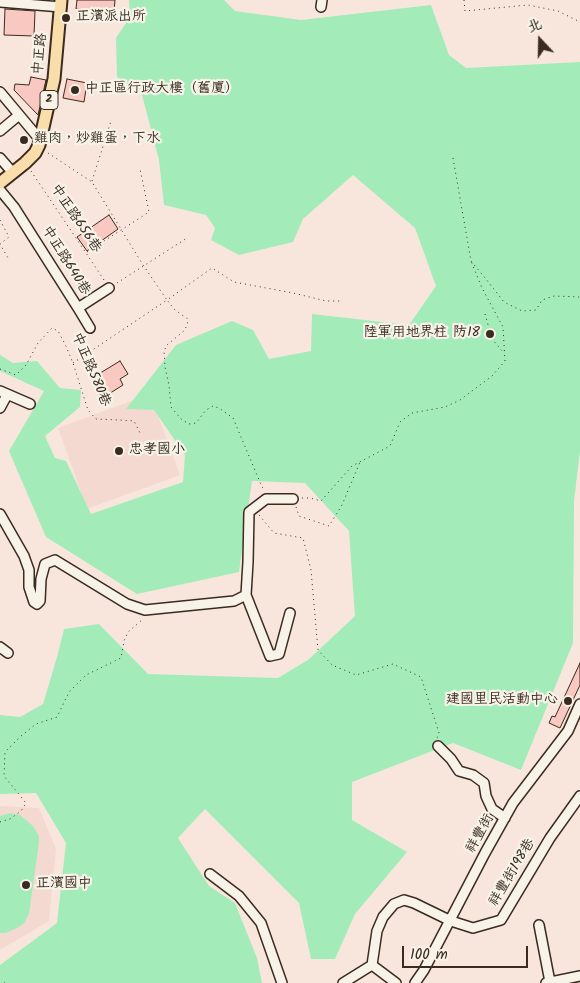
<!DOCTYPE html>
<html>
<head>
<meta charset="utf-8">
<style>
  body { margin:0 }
  #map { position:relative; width:580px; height:983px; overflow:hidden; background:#f8e6dc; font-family:Kalam,"LXGW WenKai TC",sans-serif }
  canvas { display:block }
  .north { position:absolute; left:515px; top:15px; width:50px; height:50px; -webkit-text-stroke:4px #f7f3e8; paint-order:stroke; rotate:339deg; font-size:14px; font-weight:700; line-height:20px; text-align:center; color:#3b2a1e }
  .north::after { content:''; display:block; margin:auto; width:18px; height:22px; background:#3b2a1e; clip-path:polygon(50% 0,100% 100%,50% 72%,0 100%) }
  .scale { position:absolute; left:402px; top:946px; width:126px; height:22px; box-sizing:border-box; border:2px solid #3b2a1e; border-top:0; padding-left:6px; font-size:15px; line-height:18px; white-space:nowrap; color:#3b2a1e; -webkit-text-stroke:4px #f7f3e8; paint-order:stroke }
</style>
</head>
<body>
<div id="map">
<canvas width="580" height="983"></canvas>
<div class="north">北</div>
<div class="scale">100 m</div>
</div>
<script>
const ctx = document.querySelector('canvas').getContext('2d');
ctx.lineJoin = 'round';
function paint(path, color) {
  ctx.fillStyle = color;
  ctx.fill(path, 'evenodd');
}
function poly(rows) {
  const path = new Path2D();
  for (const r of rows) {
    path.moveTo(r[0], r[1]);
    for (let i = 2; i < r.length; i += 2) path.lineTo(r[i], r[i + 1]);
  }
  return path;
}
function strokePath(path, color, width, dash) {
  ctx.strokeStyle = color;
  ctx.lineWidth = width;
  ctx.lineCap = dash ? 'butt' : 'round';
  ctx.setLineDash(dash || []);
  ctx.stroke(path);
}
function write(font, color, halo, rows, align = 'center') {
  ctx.font = font + ' Kalam,"LXGW WenKai TC",sans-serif';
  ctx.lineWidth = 4.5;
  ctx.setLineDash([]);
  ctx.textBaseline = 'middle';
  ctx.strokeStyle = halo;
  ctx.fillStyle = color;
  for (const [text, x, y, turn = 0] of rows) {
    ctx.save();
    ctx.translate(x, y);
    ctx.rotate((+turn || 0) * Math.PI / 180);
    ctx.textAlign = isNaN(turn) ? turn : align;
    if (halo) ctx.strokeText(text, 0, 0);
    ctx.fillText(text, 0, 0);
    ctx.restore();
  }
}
paint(poly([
  [150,394,180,475,87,509,58,428],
  [0,806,39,808,56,849,49,921,0,950]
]), '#f4d9d0');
paint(poly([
  [129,0,224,0,235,11,301,20,431,5,449,55,466,68,580,62,580,452,574,501,573,643,521,770,453,743,352,782,352,820,407,852,355,914,335,959,311,959,299,903,205,809,178,838,209,886,235,903,257,958,262,983,0,983,0,965,57,923,66,843,36,793,0,794,0,715,20,717,43,704,57,657,64,629,99,624,148,674,278,678,308,660,355,616,349,531,305,483,252,481,239,572,137,594,46,537,9,451,44,391,0,371,0,355,13,363,37,361,60,388,81,390,80,407,45,436,55,458,66,461,91,514,183,482,185,455,154,410,126,409,176,345,232,321,253,330,269,359,311,351,312,314,409,325,436,286,415,228,353,175,303,219,293,242,239,255,211,240,215,228,206,215,164,205,159,160,142,95,117,77,116,38,130,17],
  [10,813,20,815,33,826,39,836,39,842,29,914,24,923,19,927,6,933,0,933,0,816]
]), '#a3ecba');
const building = poly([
  [77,0,115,0,114,12,76,9,77,0],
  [5,9,35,11,34,36,4,35,5,9],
  [31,77,46,80,38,115,14,90,15,84,29,85,31,77],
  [67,79,87,83,84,102,63,98,67,79],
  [109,215,118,229,87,251,77,237,109,215],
  [120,361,128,374,120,379,123,385,104,397,92,378,120,361],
  [580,663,580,685,560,728,549,723,552,716,555,717,580,663]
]);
paint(building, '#f9c9c1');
strokePath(building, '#3b2a1e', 1);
const minor = poly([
  [0,2,61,7],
  [321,7,322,0],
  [0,92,41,141],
  [0,131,19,115],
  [0,158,13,173],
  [0,190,14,207,78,308,109,288],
  [78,308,90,328],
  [0,391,30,404],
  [0,408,7,395],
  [0,514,24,556,29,570,29,587,34,602,37,604,40,601,41,579,45,564,55,560,127,604,145,610,234,601,246,595,270,656,279,654,290,613],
  [246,595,248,562,249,512,266,499,293,499],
  [0,647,8,653],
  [438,746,451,759,459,771,473,775,484,783,486,796,492,809,505,818],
  [210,874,239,896,261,923,282,983],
  [539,925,550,982],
  [372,965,396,983],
  [343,983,372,965,377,931,383,917,394,904,404,900,414,903,451,921,473,928,501,920,550,838,580,796],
  [415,983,424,970,485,853,513,803,568,731,580,704],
  [546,983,580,976]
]);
const major = poly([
  [0,183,25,163,35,153,39,145,54,79,61,0]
]);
strokePath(minor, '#3b2a1e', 12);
strokePath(major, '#3b2a1e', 15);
strokePath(poly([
  [464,0,465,11,528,5,558,11,580,22],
  [48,153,92,182,143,265,167,300,212,268,234,282,293,293,326,301,340,301],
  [453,158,471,261,486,279,504,302,522,311,536,310,542,300,554,296,580,297],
  [31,171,86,253,104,280],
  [92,181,111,121],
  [0,220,9,237,0,244,8,258],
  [87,252,149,212,140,169],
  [117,283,187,238],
  [485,314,492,339,504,353],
  [73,363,167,300,174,309,182,315,187,318,188,321,185,330,167,345,164,351,165,367,169,385,171,407,181,419,189,424,196,423,206,410,213,406,219,408,233,418,262,487,265,490],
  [0,369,16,375,26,365,38,343,52,328,58,331,65,344,73,363,88,410,96,419,119,420,134,421,141,435],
  [302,498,310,498,321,501,352,466,390,446,400,422,412,413,445,407,460,400,492,376,505,361,503,327,482,288,471,261],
  [296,507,299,516,329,526,342,505,360,462],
  [259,515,274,533,303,538,311,570,318,650,332,665,356,675,393,664,421,677,439,733,437,738],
  [0,822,10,819,21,811,26,803,4,776,5,752,21,736,36,724,57,717,69,692,86,675,121,658,124,641,128,632,142,620],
  [4,983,5,983]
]), '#3b2a1e', 1, [1, 4]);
strokePath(minor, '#f7f3e8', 9);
strokePath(major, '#f9deab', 11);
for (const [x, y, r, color] of [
  [66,18,5,"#3b2a1e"],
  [75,90,5,"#3b2a1e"],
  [24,140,5,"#3b2a1e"],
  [490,334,5,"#3b2a1e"],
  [119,451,5,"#3b2a1e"],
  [568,701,5,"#3b2a1e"],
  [26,885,5,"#3b2a1e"]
]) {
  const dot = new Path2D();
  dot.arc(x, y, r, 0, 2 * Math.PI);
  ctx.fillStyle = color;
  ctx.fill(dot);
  strokePath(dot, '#f7f3e8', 2);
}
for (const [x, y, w] of [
  [49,100,18]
]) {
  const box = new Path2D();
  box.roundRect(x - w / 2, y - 9.5, w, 19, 4);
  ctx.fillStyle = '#f7f3e8';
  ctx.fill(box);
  strokePath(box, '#3b2a1e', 1);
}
write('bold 12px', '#3b2a1e', null, [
  ["2",49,100]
]);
write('14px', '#3b2a1e', '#f7f3e8', [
  ["正濱派出所",76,18],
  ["中正區行政大樓（舊廈）",85,90],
  ["雞肉，炒雞蛋，下水",34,140],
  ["陸軍用地界柱 防18",480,334,"right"],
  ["忠孝國小",129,451],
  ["建國里民活動中心",558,701,"right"],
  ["正濱國中",36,885]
], 'left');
write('14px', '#3b2a1e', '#f7f3e8', [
  ["中正路",41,54,-84],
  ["中正路656巷",75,219,56],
  ["中正路640巷",65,261,58],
  ["中正路580巷",90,370,67],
  ["祥豐街",481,834,-61],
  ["祥豐街198巷",513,873,-59]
]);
</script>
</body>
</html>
